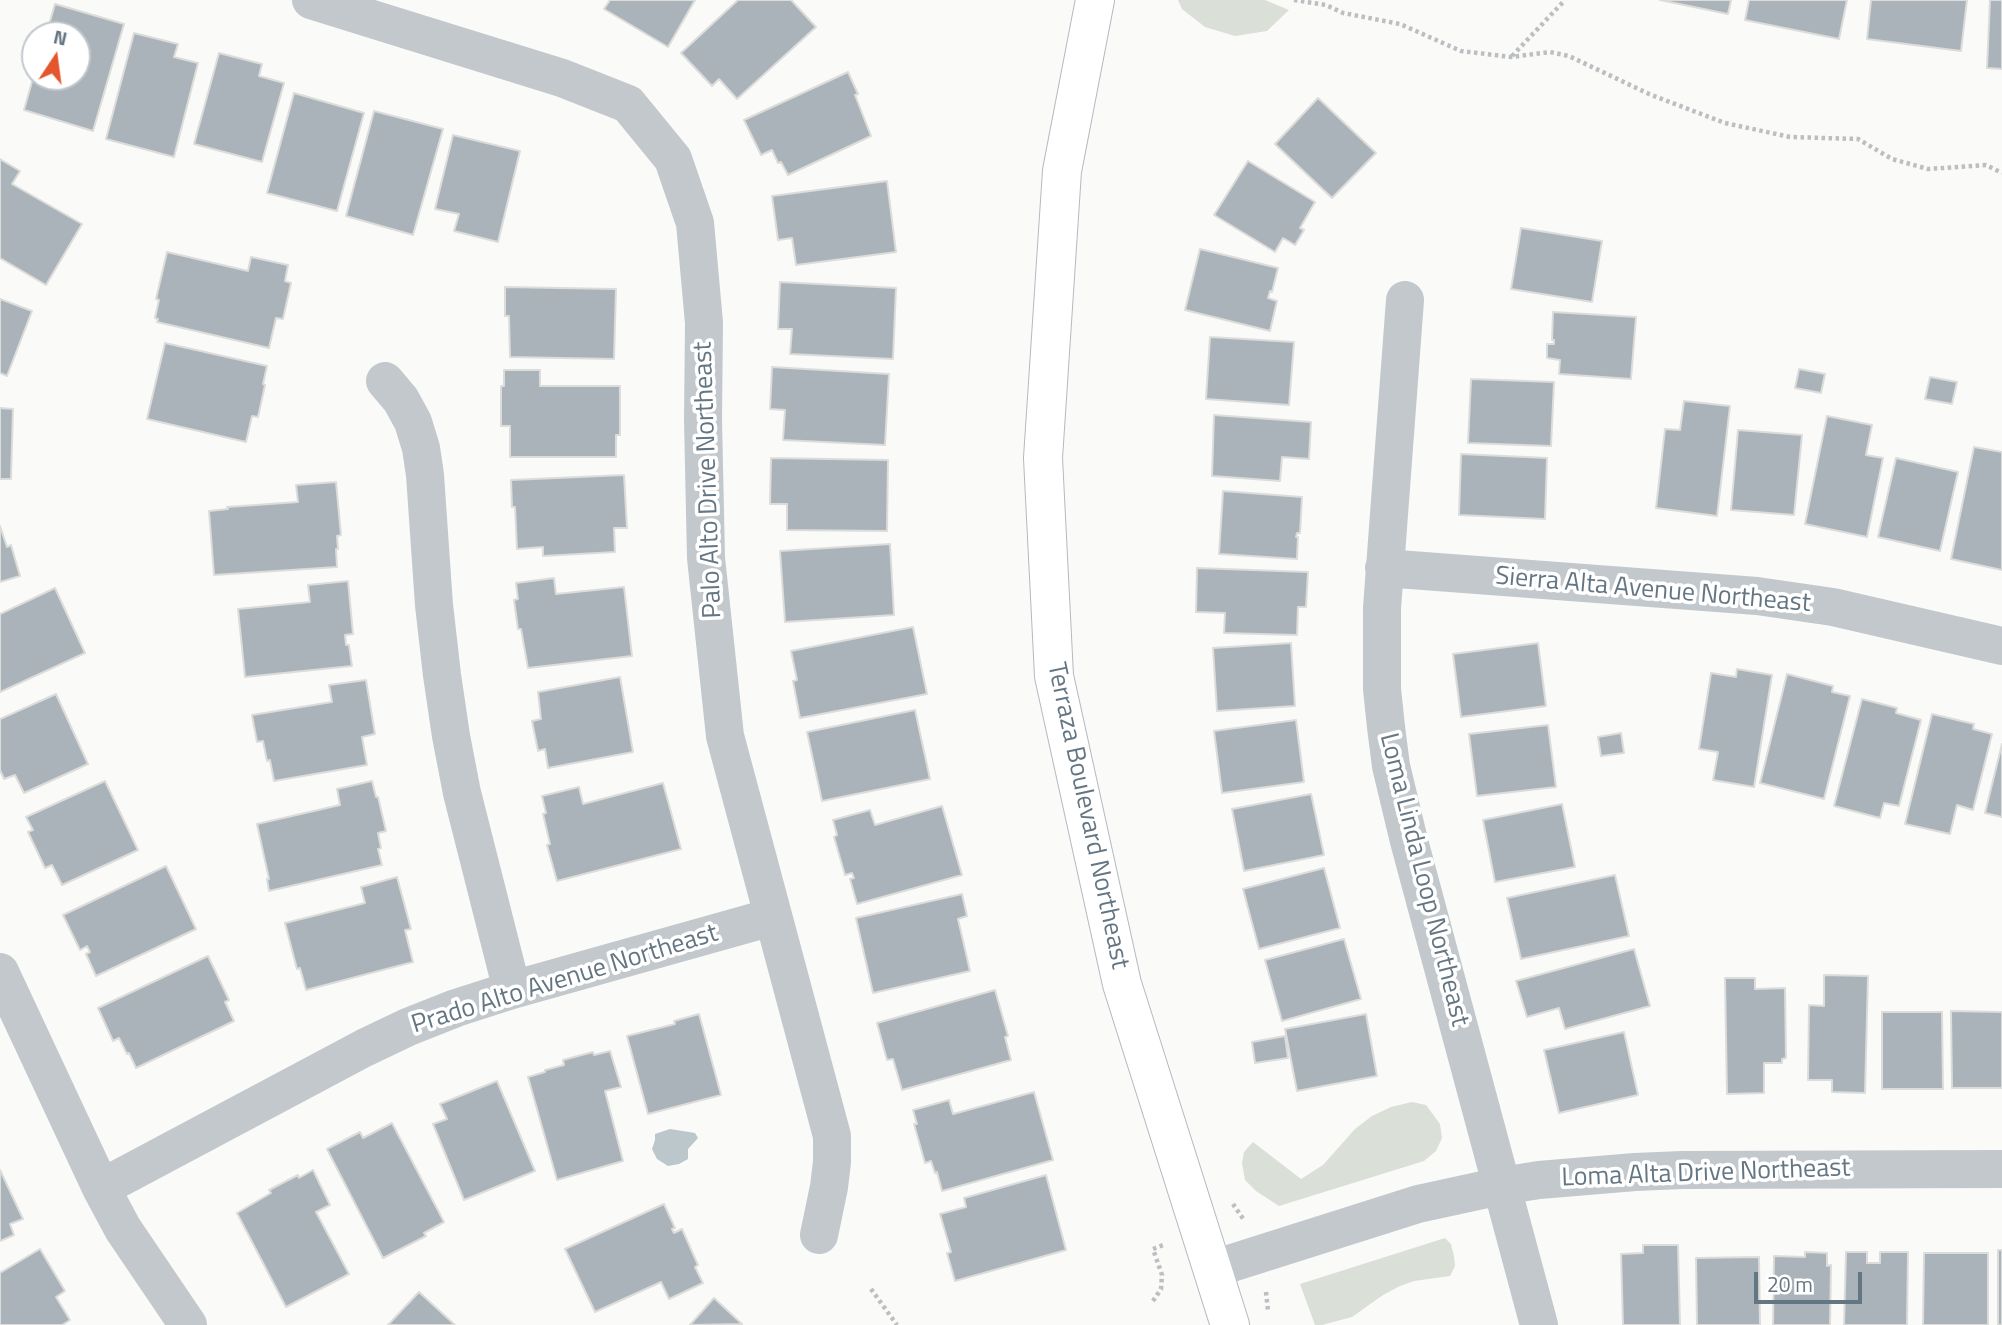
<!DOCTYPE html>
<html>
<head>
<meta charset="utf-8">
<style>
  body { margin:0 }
  #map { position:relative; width:2002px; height:1325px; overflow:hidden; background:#fafaf8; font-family:"Titillium Web",sans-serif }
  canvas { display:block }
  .north { position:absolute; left:21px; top:21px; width:70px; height:70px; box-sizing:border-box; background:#fff; border:2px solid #c1c8cd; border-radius:50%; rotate:13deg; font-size:19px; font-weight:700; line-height:28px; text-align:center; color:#657683 }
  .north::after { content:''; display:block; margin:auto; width:24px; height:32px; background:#e4572e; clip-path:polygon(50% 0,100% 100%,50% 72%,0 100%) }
  .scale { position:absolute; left:1754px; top:1272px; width:108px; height:32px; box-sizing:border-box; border:4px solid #657683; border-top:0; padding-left:9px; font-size:21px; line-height:24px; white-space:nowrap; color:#657683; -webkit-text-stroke:5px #fff; paint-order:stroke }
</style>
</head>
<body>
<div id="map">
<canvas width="2002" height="1325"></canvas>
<div class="north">N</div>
<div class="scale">20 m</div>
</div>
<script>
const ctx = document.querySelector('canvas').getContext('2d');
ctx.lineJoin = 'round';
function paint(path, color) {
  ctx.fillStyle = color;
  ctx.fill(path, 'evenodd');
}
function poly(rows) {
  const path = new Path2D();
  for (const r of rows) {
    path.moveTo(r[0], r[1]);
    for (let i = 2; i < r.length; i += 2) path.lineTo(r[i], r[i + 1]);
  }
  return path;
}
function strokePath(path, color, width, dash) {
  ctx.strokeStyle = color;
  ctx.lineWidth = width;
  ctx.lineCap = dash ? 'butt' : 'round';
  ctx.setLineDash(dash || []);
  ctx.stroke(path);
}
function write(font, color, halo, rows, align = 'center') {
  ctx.font = font + ' "Titillium Web",sans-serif';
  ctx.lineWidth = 7;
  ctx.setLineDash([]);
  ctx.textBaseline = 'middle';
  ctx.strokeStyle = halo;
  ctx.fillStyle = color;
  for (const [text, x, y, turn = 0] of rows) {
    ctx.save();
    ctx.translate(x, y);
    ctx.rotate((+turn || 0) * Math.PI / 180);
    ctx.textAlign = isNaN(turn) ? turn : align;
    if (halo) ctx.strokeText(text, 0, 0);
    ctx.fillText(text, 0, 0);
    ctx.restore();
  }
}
paint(poly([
  [1178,0,1265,0,1289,10,1267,31,1235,36,1205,27,1182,9],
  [1412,1102,1426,1105,1440,1124,1442,1138,1436,1151,1424,1161,1279,1206,1256,1191,1245,1180,1242,1163,1244,1152,1253,1142,1301,1179,1323,1165,1355,1129,1372,1116,1391,1107],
  [1445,1238,1451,1244,1454,1256,1455,1266,1450,1276,1414,1281,1400,1286,1383,1295,1352,1317,1322,1325,1315,1325,1300,1284]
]), '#dadfd7');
paint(poly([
  [670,1129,695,1133,698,1138,688,1149,688,1159,679,1164,668,1166,657,1159,652,1149,655,1140,655,1134]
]), '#bbc7cb');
const building = poly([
  [610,0,695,0,668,47,604,9,610,0],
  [738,0,791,0,816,27,737,99,719,79,712,86,681,53,738,0],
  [1660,0,1731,0,1728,14,1660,0],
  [1749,0,1847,0,1839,39,1745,20,1749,0],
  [1871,0,1967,0,1961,51,1867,39,1871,0],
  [1990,0,2002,0,2002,69,1987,68,1990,0],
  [55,4,124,24,93,131,24,110,35,71,35,77,77,77,77,35,46,35,55,4],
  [134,33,178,44,174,57,198,63,174,157,106,139,134,33],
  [219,53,262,64,259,76,284,83,262,162,194,144,219,53],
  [848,72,858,94,855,95,871,136,788,175,781,162,778,163,772,150,761,155,744,120,848,72],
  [294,93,364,113,337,211,267,193,294,93],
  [1318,98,1376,153,1332,198,1275,144,1318,98],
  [374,111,443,129,413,235,346,216,374,111],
  [453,135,520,151,498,242,454,231,459,214,435,209,453,135],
  [0,159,20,171,12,184,82,224,46,285,0,258,0,159],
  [1248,161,1315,202,1300,228,1304,230,1295,245,1283,238,1275,252,1214,215,1248,161],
  [887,181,896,252,796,265,792,238,778,240,772,196,887,181],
  [1521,228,1602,241,1592,302,1511,289,1521,228],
  [1200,249,1278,268,1272,292,1270,291,1268,298,1277,301,1270,331,1185,310,1200,249],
  [167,252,248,271,251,257,288,265,285,281,291,283,283,319,276,318,269,348,157,322,158,319,155,318,159,300,156,299,167,252],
  [780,282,896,288,893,359,790,354,792,329,778,329,780,282],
  [505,287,616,289,614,359,510,357,509,316,505,316,505,287],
  [0,299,32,311,7,376,0,373,0,299],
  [1553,312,1636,317,1631,379,1559,374,1560,360,1547,358,1547,344,1554,344,1554,340,1552,340,1553,312],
  [1210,337,1294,342,1289,405,1206,399,1210,337],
  [165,343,267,366,263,384,265,385,258,417,252,416,246,442,147,419,165,343],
  [772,367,889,374,885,445,783,440,785,410,770,409,772,367],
  [1799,369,1825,374,1821,393,1795,388,1799,369],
  [504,370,540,370,540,386,620,386,620,435,616,435,616,457,510,457,510,426,501,426,501,386,504,386,504,370],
  [1930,377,1957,382,1952,404,1925,399,1930,377],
  [1471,379,1554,382,1551,446,1468,443,1471,379],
  [1684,401,1730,406,1717,516,1656,508,1665,429,1680,430,1684,401],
  [0,408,13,409,11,479,0,479,0,408],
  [1214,415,1311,422,1309,459,1282,457,1280,481,1212,476,1214,415],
  [1827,416,1872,425,1866,455,1883,458,1867,537,1805,524,1827,416],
  [1738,430,1802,435,1794,515,1731,510,1738,430],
  [1974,447,2002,452,2002,570,1951,559,1974,447],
  [1461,454,1547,458,1545,519,1459,515,1461,454],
  [771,458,888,460,887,531,787,530,787,504,770,504,771,458],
  [1896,458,1958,472,1940,551,1878,537,1896,458],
  [624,475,627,528,614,528,615,552,543,556,543,547,517,549,515,507,512,507,511,480,624,475],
  [336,482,341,535,337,536,338,549,336,549,337,567,214,575,209,511,228,509,227,507,298,502,296,485,336,482],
  [1223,491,1302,497,1300,533,1297,533,1296,537,1298,537,1297,559,1219,554,1223,491],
  [0,526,7,547,11,545,20,576,0,582,0,526],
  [890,544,894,615,785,622,780,551,890,544],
  [1197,568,1308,572,1306,607,1298,607,1297,635,1224,633,1225,613,1196,612,1197,568],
  [554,578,556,594,624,587,632,656,528,668,521,629,518,629,514,600,518,599,516,583,554,578],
  [348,581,353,634,345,635,346,645,349,645,352,666,245,677,238,609,310,602,308,585,348,581],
  [55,588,85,653,0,692,0,614,55,588],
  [913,627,927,694,800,718,793,681,797,680,791,651,913,627],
  [1291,643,1295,706,1217,711,1213,648,1291,643],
  [1538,643,1546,706,1461,717,1453,654,1538,643],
  [1737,669,1772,675,1754,787,1713,780,1718,752,1699,749,1711,673,1736,677,1737,669],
  [1787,674,1833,686,1832,692,1850,696,1824,799,1760,783,1787,674],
  [620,677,633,752,548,768,545,749,538,751,532,721,541,719,538,692,620,677],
  [366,680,375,734,362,737,367,765,274,781,270,760,267,761,263,741,257,742,252,715,332,702,329,685,366,680],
  [56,694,88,764,24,793,15,775,4,779,0,770,0,719,56,694],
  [1862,699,1897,708,1896,713,1921,720,1899,806,1884,803,1880,818,1834,806,1862,699],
  [915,710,930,779,822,801,807,732,915,710],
  [1932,714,1974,724,1973,729,1992,734,1973,810,1957,805,1950,834,1905,824,1932,714],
  [1296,720,1304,782,1222,793,1214,731,1296,720],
  [1548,725,1556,787,1477,796,1469,734,1548,725],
  [1621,733,1624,753,1601,756,1598,737,1621,733],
  [2002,744,2002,817,1985,813,2002,744],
  [105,781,138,850,62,885,52,865,45,868,28,832,33,830,26,817,105,781],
  [372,781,376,797,378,797,386,831,378,833,381,848,378,849,382,865,269,891,267,879,269,879,257,824,340,805,337,789,372,781],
  [663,783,681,849,557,881,547,845,550,844,543,814,546,813,542,796,579,787,583,804,663,783],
  [1311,794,1324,855,1244,871,1232,809,1311,794],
  [1562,804,1575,867,1495,882,1483,820,1562,804],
  [942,806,962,875,857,904,850,879,854,878,852,873,845,875,834,837,837,835,833,820,870,810,875,825,942,806],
  [166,866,196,929,96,976,86,954,90,952,87,946,80,950,63,915,166,866],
  [1324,868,1340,928,1259,949,1243,889,1324,868],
  [1615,875,1629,936,1521,959,1507,898,1615,875],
  [397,877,411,929,405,930,413,962,306,990,300,968,297,969,285,923,365,903,361,887,397,877],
  [962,894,967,916,958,919,970,971,873,993,856,918,962,894],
  [1344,939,1361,999,1282,1021,1265,960,1344,939],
  [1634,949,1650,1006,1565,1029,1559,1008,1527,1017,1516,981,1634,949],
  [208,956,229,1000,225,1002,234,1021,136,1068,129,1053,127,1054,119,1038,113,1041,98,1008,208,956],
  [1824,975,1868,976,1865,1093,1832,1092,1832,1080,1808,1080,1809,1005,1824,1006,1824,975],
  [1725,978,1755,978,1755,989,1785,988,1786,1058,1782,1059,1782,1063,1764,1063,1764,1093,1727,1094,1725,978],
  [995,990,1008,1036,1005,1037,1011,1060,902,1090,893,1059,887,1060,877,1023,995,990],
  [1951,1011,2002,1012,2002,1088,1952,1088,1951,1011],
  [1882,1012,1942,1012,1943,1089,1882,1089,1882,1012],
  [699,1014,721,1095,648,1114,627,1036,675,1024,674,1021,699,1014],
  [1366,1014,1377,1076,1297,1091,1285,1029,1366,1014],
  [1624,1032,1638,1095,1559,1113,1544,1050,1624,1032],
  [1285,1036,1288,1058,1255,1063,1252,1042,1285,1036],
  [610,1051,621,1087,605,1091,623,1161,557,1180,528,1077,545,1072,545,1070,564,1065,563,1060,593,1052,594,1055,610,1051],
  [497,1081,535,1171,464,1200,433,1124,447,1119,440,1104,497,1081],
  [1034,1092,1053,1160,942,1191,937,1172,935,1173,931,1161,925,1163,914,1124,917,1124,913,1110,949,1100,953,1114,1034,1092],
  [392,1123,444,1222,424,1233,426,1236,383,1258,327,1149,360,1132,363,1138,392,1123],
  [0,1170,23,1219,10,1224,14,1235,0,1241,0,1170],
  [313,1170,330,1205,316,1212,349,1274,286,1307,237,1213,271,1193,269,1190,298,1175,299,1178,313,1170],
  [1046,1175,1066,1250,955,1281,947,1253,951,1252,940,1214,966,1207,964,1198,1046,1175],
  [664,1204,675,1228,672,1229,674,1233,682,1229,698,1265,695,1267,703,1283,669,1299,661,1282,595,1312,565,1249,664,1204],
  [1643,1245,1678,1245,1680,1325,1623,1325,1621,1254,1643,1253,1643,1245],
  [40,1249,65,1291,56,1297,70,1320,62,1325,0,1325,0,1273,40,1249],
  [1998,1250,2002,1250,2002,1325,1998,1325,1998,1250],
  [1805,1252,1827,1253,1827,1266,1831,1265,1830,1325,1773,1325,1774,1256,1805,1257,1805,1252],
  [1846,1252,1867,1252,1867,1263,1880,1263,1880,1252,1908,1252,1907,1325,1844,1325,1846,1252],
  [1924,1253,1988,1253,1988,1325,1923,1325,1924,1253],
  [1759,1257,1760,1325,1697,1325,1696,1258,1759,1257],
  [419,1292,455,1325,388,1325,419,1292],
  [714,1298,742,1324,690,1325,714,1298]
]);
paint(building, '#aab3b9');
strokePath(building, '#dcdcda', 2);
const secondary = poly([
  [1095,0,1062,171,1043,458,1054,676,1122,984,1230,1325]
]);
strokePath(secondary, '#b3babf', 40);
strokePath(poly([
  [1294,0,1326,5,1343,13,1400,24,1461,51,1511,57,1550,52,1569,56,1649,94,1725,123,1790,137,1858,139,1892,159,1928,169,1986,165,2002,173],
  [1512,56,1565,0],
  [1233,1204,1244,1220],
  [871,1289,897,1325],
  [1266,1292,1268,1311],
  [1153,1301,1161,1289,1162,1275,1153,1249,1166,1244]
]), '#bbbfc2', 4.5, [3.5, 3.5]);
strokePath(poly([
  [311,0,562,78,628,104,673,159,695,223,704,323,703,420,706,558,725,736,832,1136,832,1162,829,1187,819,1235],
  [1405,300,1382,608,1382,689,1386,727,1391,766,1409,841,1539,1325],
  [385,381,401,400,413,422,421,448,425,475,434,605,442,675,451,736,462,793,512,990],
  [1384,568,1757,596,1833,607,2002,646],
  [0,972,101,1188,123,1229,188,1325],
  [101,1188,364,1048,408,1027,456,1008,512,990,772,917],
  [1213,1269,1418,1204,1501,1186,1539,1180,1635,1172,1682,1170,2002,1169]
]), '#c3c8cc', 38);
strokePath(secondary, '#fff', 38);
write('26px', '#657683', '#fff', [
  ["Palo Alto Drive Northeast",709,480,-92],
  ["Sierra Alta Avenue Northeast",1653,591,5],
  ["Terraza Boulevard Northeast",1087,816,78],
  ["Loma Linda Loop Northeast",1423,880,76],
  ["Prado Alto Avenue Northeast",565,980,-17],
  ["Loma Alta Drive Northeast",1706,1174,-2]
]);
</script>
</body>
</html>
